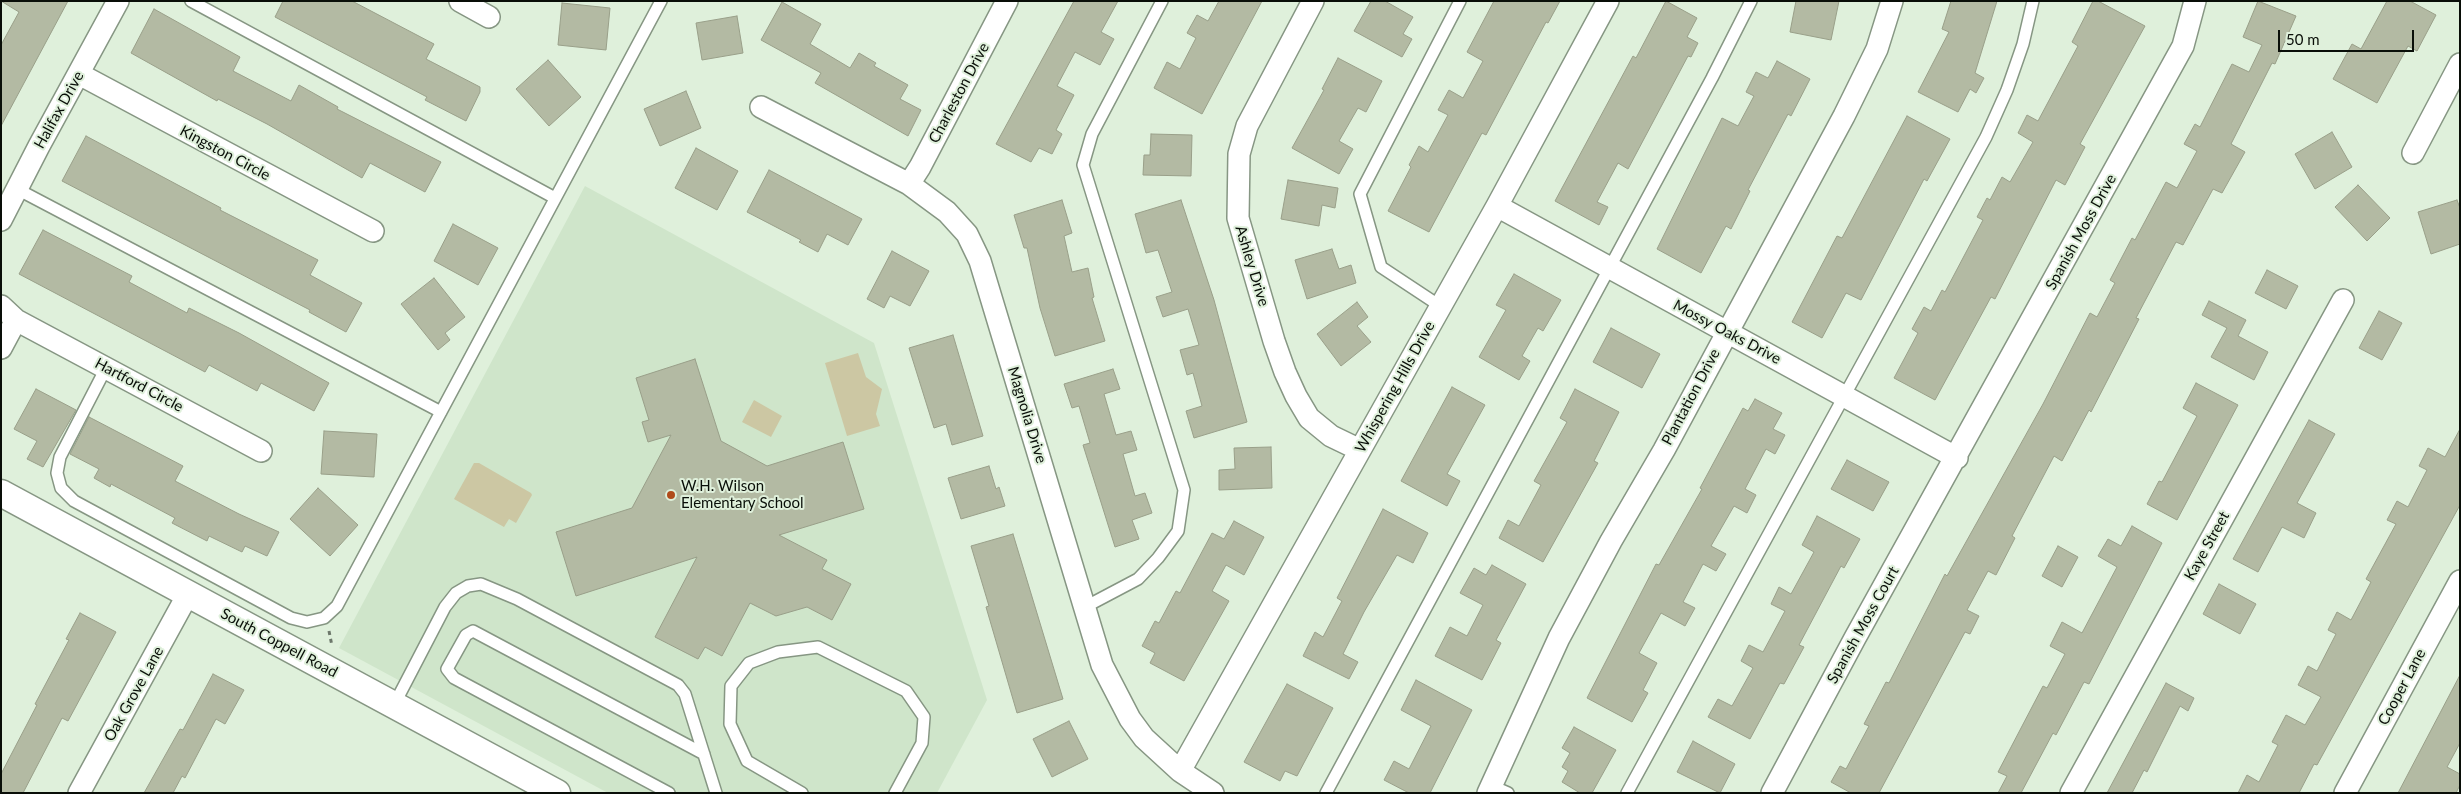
<!DOCTYPE html>
<html>
<head>
<meta charset="utf-8">
<style>
  body { margin:0 }
  #map { position:relative; width:2461px; height:794px; overflow:hidden; background:#dff0db; font-family:Lato,sans-serif }
  canvas { display:block }
  .frame { position:absolute; inset:0; border:2px solid #090e08; pointer-events:none }
  .scale { position:absolute; left:2278px; top:30px; width:136px; height:22px; box-sizing:border-box; border:2px solid #090e08; border-top:0; padding-left:6px; font-size:15px; line-height:18px; white-space:nowrap; color:#090e08; -webkit-text-stroke:4px #dff0db; paint-order:stroke }
</style>
</head>
<body>
<div id="map">
<canvas width="2461" height="794"></canvas>
<div class="frame"></div>
<div class="scale">50 m</div>
</div>
<script>
const ctx = document.querySelector('canvas').getContext('2d');
ctx.lineJoin = 'round';
function paint(path, color) {
  ctx.fillStyle = color;
  ctx.fill(path, 'evenodd');
}
function poly(rows) {
  const path = new Path2D();
  for (const r of rows) {
    path.moveTo(r[0], r[1]);
    for (let i = 2; i < r.length; i += 2) path.lineTo(r[i], r[i + 1]);
  }
  return path;
}
function strokePath(path, color, width, dash) {
  ctx.strokeStyle = color;
  ctx.lineWidth = width;
  ctx.lineCap = dash ? 'butt' : 'round';
  ctx.setLineDash(dash || []);
  ctx.stroke(path);
}
function write(font, color, halo, rows, align = 'center') {
  ctx.font = font + ' Lato,sans-serif';
  ctx.lineWidth = 4;
  ctx.setLineDash([]);
  ctx.textBaseline = 'middle';
  ctx.strokeStyle = halo;
  ctx.fillStyle = color;
  for (const [text, x, y, turn = 0] of rows) {
    ctx.save();
    ctx.translate(x, y);
    ctx.rotate((+turn || 0) * Math.PI / 180);
    ctx.textAlign = isNaN(turn) ? turn : align;
    if (halo) ctx.strokeText(text, 0, 0);
    ctx.fillText(text, 0, 0);
    ctx.restore();
  }
}
paint(poly([
  [585,186,874,343,987,700,937,793,608,793,339,648]
]), '#cfe5ca');
paint(poly([
  [858,353,866,377,882,389,876,414,880,426,847,436,825,363],
  [754,400,782,416,771,437,742,422],
  [474,463,479,463,531,493,532,495,516,523,509,519,504,527,454,499]
]), '#ccc7a3');
const building = poly([
  [1,1,68,1,1,126,1,45,19,12,1,1],
  [283,1,352,1,434,44,426,59,480,87,480,92,466,121,425,100,427,97,275,17,283,1],
  [1074,1,1118,1,1101,32,1114,39,1100,65,1075,52,1057,86,1074,95,1056,130,1062,134,1052,154,1039,148,1031,162,996,144,1074,1],
  [1219,1,1262,1,1202,114,1154,88,1167,62,1180,69,1196,38,1187,33,1197,15,1208,21,1219,1],
  [1371,1,1385,1,1413,17,1403,34,1412,39,1402,57,1354,31,1371,1],
  [1494,1,1560,1,1548,23,1546,22,1486,135,1482,133,1429,232,1388,211,1411,167,1409,165,1419,146,1428,152,1448,115,1438,110,1449,90,1463,98,1483,61,1467,52,1494,1],
  [1666,1,1697,18,1687,37,1698,43,1691,57,1688,56,1628,169,1618,163,1597,202,1608,207,1599,225,1555,201,1633,56,1636,58,1666,1],
  [1796,1,1839,1,1831,40,1790,32,1796,1],
  [1951,1,1997,1,1975,73,1984,78,1976,93,1970,89,1958,112,1918,92,1949,32,1942,29,1951,1],
  [2093,1,2098,1,2145,26,2080,144,2085,147,2065,185,2056,180,1995,299,1991,297,1935,400,1894,378,1918,333,1912,329,1924,307,1931,311,1942,290,1945,292,1983,220,1977,217,1987,198,1990,200,2002,177,2010,182,2033,142,2018,133,2027,115,2038,121,2078,46,2072,42,2093,1],
  [2258,1,2296,16,2275,64,2272,63,2231,144,2245,152,2222,193,2213,189,2183,245,2176,242,2136,318,2139,319,2091,412,2089,410,2062,461,2054,456,2012,536,2015,538,1996,575,1988,571,1967,610,1979,616,1970,634,1965,632,1879,793,1851,793,1831,782,1840,766,1846,769,1869,726,1864,724,1886,682,1889,683,1945,574,1947,576,2043,404,2090,313,2097,317,2115,283,2110,280,2132,238,2135,240,2166,182,2177,188,2197,151,2184,144,2195,124,2200,127,2232,64,2249,72,2262,45,2243,37,2258,1],
  [2387,1,2410,1,2436,15,2417,51,2408,46,2377,103,2333,79,2352,44,2361,49,2387,1],
  [782,2,821,24,810,44,850,68,859,53,876,63,874,66,908,85,900,99,921,110,908,136,815,83,821,73,761,40,782,2],
  [562,3,610,8,606,50,558,45,562,3],
  [154,9,240,57,233,71,291,101,299,85,338,107,337,109,441,162,425,192,370,163,362,178,267,124,218,99,217,101,131,53,154,9],
  [737,16,743,53,702,60,696,23,737,16],
  [1338,58,1382,81,1366,112,1358,108,1339,141,1353,149,1339,174,1292,148,1324,90,1322,89,1338,58],
  [548,60,581,97,549,126,516,89,548,60],
  [1777,61,1810,79,1791,116,1788,114,1748,190,1750,191,1731,229,1726,226,1701,273,1657,249,1722,118,1738,126,1754,96,1746,92,1756,72,1768,78,1777,61],
  [686,91,701,128,660,146,644,109,686,91],
  [1907,116,1950,139,1927,181,1924,179,1861,300,1846,293,1822,338,1792,322,1837,236,1842,238,1907,116],
  [2332,132,2352,167,2315,189,2295,154,2332,132],
  [1151,134,1192,135,1191,176,1143,175,1144,155,1150,155,1151,134],
  [86,136,221,208,220,210,318,260,310,275,362,303,346,332,309,312,310,310,62,181,86,136],
  [696,148,738,171,717,210,675,188,696,148],
  [769,170,862,219,848,245,827,234,818,252,799,242,801,240,747,212,769,170],
  [1288,180,1338,188,1335,208,1322,205,1319,226,1281,219,1288,180],
  [2358,185,2390,218,2367,241,2335,207,2358,185],
  [1062,200,1072,233,1064,236,1072,272,1088,268,1094,297,1092,298,1105,341,1055,356,1040,308,1027,248,1024,248,1014,215,1062,200],
  [1181,200,1214,300,1247,422,1194,438,1186,411,1202,406,1193,373,1187,375,1180,350,1199,345,1188,309,1163,317,1156,297,1172,292,1158,250,1146,253,1135,214,1181,200],
  [2457,200,2460,208,2460,244,2431,254,2418,212,2457,200],
  [453,224,498,248,478,285,434,261,453,224],
  [43,230,132,276,129,282,187,313,189,308,239,333,329,383,314,411,261,383,257,391,209,365,205,372,19,274,43,230],
  [1332,249,1339,269,1351,265,1356,283,1307,299,1295,260,1332,249],
  [892,251,929,271,910,306,890,296,884,308,867,299,892,251],
  [2267,270,2298,286,2286,309,2255,293,2267,270],
  [1514,274,1561,300,1543,331,1538,328,1522,356,1530,361,1519,380,1479,357,1506,310,1496,305,1514,274],
  [434,278,465,317,445,333,450,340,438,350,401,304,434,278],
  [2209,301,2246,320,2238,336,2268,352,2254,380,2211,357,2227,328,2202,315,2209,301],
  [1357,302,1368,317,1357,326,1371,342,1341,366,1317,334,1357,302],
  [2379,311,2402,323,2382,360,2359,348,2379,311],
  [1611,328,1660,354,1642,388,1593,362,1611,328],
  [953,335,983,436,952,445,946,424,934,428,909,348,953,335],
  [695,359,721,441,767,466,843,442,864,509,779,535,827,560,822,569,851,584,832,620,807,607,776,616,750,603,722,656,705,647,698,659,655,637,697,557,576,596,556,532,632,508,671,435,648,442,642,422,649,420,636,378,695,359],
  [1113,369,1120,389,1104,394,1116,435,1131,431,1137,450,1123,454,1135,496,1145,493,1152,513,1132,520,1139,539,1115,547,1083,445,1090,443,1079,406,1072,408,1064,384,1113,369],
  [2196,383,2238,405,2177,520,2147,504,2159,481,2162,482,2197,416,2183,408,2196,383],
  [1452,387,1485,405,1447,474,1460,481,1447,506,1401,481,1452,387],
  [36,389,76,410,43,467,27,459,37,441,14,429,36,389],
  [1575,389,1619,412,1594,461,1598,463,1543,562,1499,538,1508,520,1519,526,1541,485,1534,481,1567,422,1560,418,1575,389],
  [1755,399,1782,413,1773,429,1785,435,1775,454,1766,449,1745,489,1756,495,1747,513,1734,506,1711,546,1726,554,1716,571,1703,564,1683,602,1695,608,1685,626,1661,613,1639,653,1657,663,1643,690,1648,693,1632,722,1587,698,1656,564,1659,565,1702,489,1700,488,1743,408,1748,411,1755,399],
  [89,417,183,466,175,481,239,514,279,532,267,556,245,546,242,552,209,536,207,541,172,523,175,518,111,484,110,487,94,478,99,469,70,454,89,417],
  [2309,420,2335,434,2297,503,2316,513,2304,538,2282,527,2258,572,2233,559,2309,420],
  [2460,429,2460,505,2317,765,2314,764,2299,793,2238,793,2247,775,2259,782,2278,745,2272,742,2286,715,2305,725,2321,697,2298,685,2308,666,2317,671,2336,634,2328,630,2337,612,2351,620,2371,582,2366,579,2396,524,2387,520,2397,501,2408,507,2427,470,2419,466,2428,448,2445,457,2460,429],
  [324,431,377,434,374,477,321,474,324,431],
  [1271,447,1272,488,1219,490,1219,470,1235,469,1234,448,1271,447],
  [1847,460,1889,482,1873,511,1831,489,1847,460],
  [989,466,996,489,999,487,1005,506,961,519,948,478,989,466],
  [318,488,358,525,330,556,290,519,318,488],
  [1383,509,1428,533,1413,563,1397,555,1364,612,1343,654,1358,662,1349,679,1303,656,1315,632,1323,637,1342,601,1337,598,1383,509],
  [1817,516,1860,539,1844,568,1841,566,1799,645,1804,647,1784,684,1780,683,1750,739,1708,717,1718,699,1732,706,1753,668,1741,661,1749,645,1763,652,1785,611,1771,604,1779,587,1791,594,1814,552,1802,545,1817,516],
  [1234,521,1264,537,1244,575,1226,565,1212,591,1229,601,1184,681,1150,663,1155,653,1142,646,1155,621,1159,623,1176,591,1180,593,1212,533,1224,539,1234,521],
  [2132,526,2162,543,2089,684,2084,682,2056,735,2053,733,2021,793,1998,793,2007,776,1998,772,2043,686,2047,688,2065,654,2050,646,2062,622,2082,633,2117,567,2098,556,2108,539,2121,546,2132,526],
  [1013,534,1063,699,1017,713,986,607,989,606,971,546,1013,534],
  [2058,546,2078,557,2062,587,2042,576,2058,546],
  [1492,565,1526,584,1496,640,1501,643,1482,680,1435,656,1450,627,1467,636,1483,605,1460,593,1474,568,1486,575,1492,565],
  [2219,584,2256,604,2240,634,2203,614,2219,584],
  [80,613,116,632,68,721,62,718,23,793,1,793,1,774,37,705,35,704,69,640,66,639,80,613],
  [213,674,244,690,225,724,216,719,185,778,182,776,173,793,144,793,180,729,183,730,213,674],
  [2460,675,2460,743,2447,767,2460,774,2460,785,2456,793,2398,793,2460,675],
  [1416,680,1472,710,1430,793,1409,793,1384,780,1394,761,1409,769,1431,726,1401,710,1416,680],
  [2166,683,2194,698,2188,711,2180,706,2147,772,2144,770,2132,793,2107,793,2166,683],
  [1287,684,1333,708,1297,776,1285,771,1280,781,1244,762,1287,684],
  [1069,721,1088,759,1052,777,1033,739,1069,721],
  [1574,727,1616,750,1592,793,1580,793,1562,782,1568,771,1562,767,1570,753,1562,748,1574,727],
  [1693,741,1735,764,1720,793,1677,772,1693,741]
]);
paint(building, '#b3baa3');
strokePath(building, '#999f89', 1);
const service = poly([
  [191,1,555,198],
  [17,189,441,412],
  [1440,306,1381,267,1360,194,1460,1],
  [106,368,60,457,57,473,61,488,74,501,291,618,307,622,324,618,337,606,661,1],
  [1085,607,1138,579,1158,558,1178,531,1184,490,1083,165,1092,134,1162,1],
  [394,705,445,607,456,593,468,586,481,584,517,599,678,685,685,694,716,793],
  [1492,786,1508,793],
  [669,793,454,678,447,669,466,635,473,631,704,754],
  [802,793,747,761,730,724,731,686,749,663,778,652,818,647,906,691,924,717,922,743,895,793],
  [1326,793,1712,78,1751,1],
  [1627,793,1986,137,2007,90,2023,44,2033,1]
]);
const minor = poly([
  [460,1,489,17],
  [1313,1,1247,126,1239,154,1238,218,1274,341,1285,372,1296,396,1309,418,1331,436,1360,450],
  [79,74,373,231],
  [761,107,909,184,947,212,967,234,980,261,1102,665,1130,719,1144,738,1180,771,1213,793],
  [2413,153,2460,64],
  [909,184,920,167,1007,1],
  [1497,206,1957,458],
  [1,220,39,146,118,1],
  [1,306,16,320,261,451],
  [1,348,16,320],
  [1180,771,1497,206,1608,1],
  [79,793,188,594],
  [1488,793,1559,638,1611,541,1664,450,1844,116,1877,49,1892,1],
  [1772,793,1855,638,2183,46,2195,1],
  [2071,793,2343,300],
  [2345,793,2460,581]
]);
const tertiary = poly([
  [1,493,557,793]
]);
strokePath(service, '#869683', 14);
strokePath(minor, '#869683', 24);
strokePath(tertiary, '#869683', 29);
strokePath(poly([
  [329,631,332,646]
]), '#6d786b', 3, [4, 4]);
strokePath(service, '#fff', 11);
strokePath(minor, '#fff', 21);
strokePath(tertiary, '#fff', 26);
for (const [x, y, r, color] of [
  [671,495,5,"#b04b1b"]
]) {
  const dot = new Path2D();
  dot.arc(x, y, r, 0, 2 * Math.PI);
  ctx.fillStyle = color;
  ctx.fill(dot);
  strokePath(dot, '#dff0db', 2);
}
write('15px', '#090e08', '#dff0db', [
  ["Charleston Drive",959,93,-62],
  ["Halifax Drive",59,110,-61],
  ["Kingston Circle",225,153,28],
  ["Spanish Moss Drive",2081,232,-61],
  ["Ashley Drive",1252,266,73],
  ["Mossy Oaks Drive",1727,332,28],
  ["Hartford Circle",139,385,28],
  ["Whispering Hills Drive",1395,387,-61],
  ["Plantation Drive",1691,397,-62],
  ["Magnolia Drive",1027,415,73],
  ["Kaye Street",2207,546,-61],
  ["Spanish Moss Court",1863,625,-61],
  ["South Coppell Road",279,643,28],
  ["Cooper Lane",2402,687,-62],
  ["Oak Grove Lane",134,694,-61]
]);
write('15px', '#090e08', '#dff0db', [
  ["W.H. Wilson",681,486],
  ["Elementary School",681,503]
], 'left');
</script>
</body>
</html>
